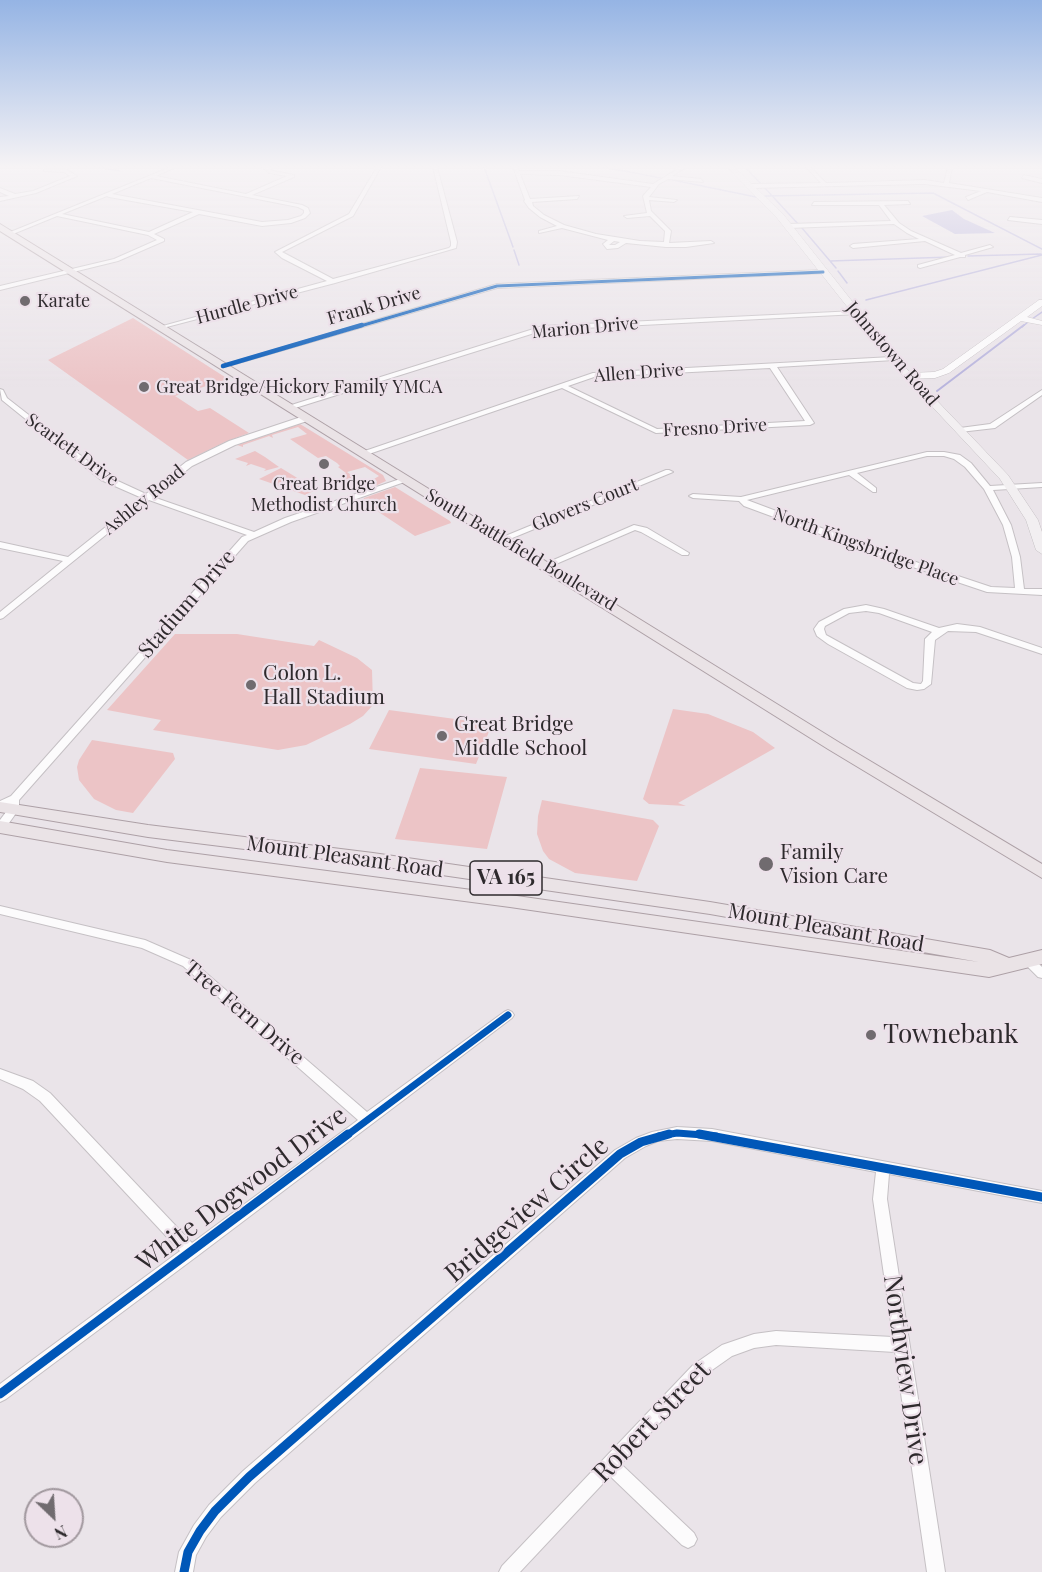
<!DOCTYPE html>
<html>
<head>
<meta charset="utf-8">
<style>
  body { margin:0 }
  #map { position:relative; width:1042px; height:1572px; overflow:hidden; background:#eae4e9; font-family:"Playfair Display",serif }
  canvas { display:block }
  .north { position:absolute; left:24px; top:1488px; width:60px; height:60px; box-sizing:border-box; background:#ede1ea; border:2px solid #a1989e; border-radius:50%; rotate:155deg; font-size:16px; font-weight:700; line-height:24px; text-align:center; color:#2e2a2d }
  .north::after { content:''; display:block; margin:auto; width:21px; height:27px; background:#706b6f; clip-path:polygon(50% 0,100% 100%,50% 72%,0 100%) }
</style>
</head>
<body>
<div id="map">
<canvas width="1042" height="1572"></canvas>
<div class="north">N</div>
</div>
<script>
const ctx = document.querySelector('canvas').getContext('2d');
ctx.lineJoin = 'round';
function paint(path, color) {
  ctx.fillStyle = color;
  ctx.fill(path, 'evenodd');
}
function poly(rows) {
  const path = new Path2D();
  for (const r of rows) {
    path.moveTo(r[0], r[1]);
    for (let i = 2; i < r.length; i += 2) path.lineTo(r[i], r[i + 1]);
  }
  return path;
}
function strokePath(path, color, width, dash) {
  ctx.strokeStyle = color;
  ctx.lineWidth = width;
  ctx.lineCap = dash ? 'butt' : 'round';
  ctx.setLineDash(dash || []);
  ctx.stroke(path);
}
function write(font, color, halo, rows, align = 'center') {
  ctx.font = font + ' "Playfair Display",serif';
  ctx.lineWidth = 4.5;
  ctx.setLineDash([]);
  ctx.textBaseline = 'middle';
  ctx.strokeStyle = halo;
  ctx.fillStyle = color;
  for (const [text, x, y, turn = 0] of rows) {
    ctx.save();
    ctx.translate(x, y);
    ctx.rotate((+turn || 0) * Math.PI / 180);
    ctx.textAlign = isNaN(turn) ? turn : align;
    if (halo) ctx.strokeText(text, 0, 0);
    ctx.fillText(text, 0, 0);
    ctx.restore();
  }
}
paint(poly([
  [133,318,228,379,175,396,198,411,210,408,249,433,225,442,188,460,48,360],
  [300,424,383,475,386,481,373,487,364,484,377,482,374,479,379,476,365,467,347,472,354,477,346,480,340,475,346,473,338,467,340,466,337,463,326,456,318,458,290,439,307,434,298,427,272,435,273,438,269,436,243,445,243,447,237,445],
  [255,451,265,457,279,467,264,471,266,469,251,464,246,466,248,463,235,459],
  [281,468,299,479,295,481,307,490,312,488,316,490,305,495,259,479],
  [395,487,450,521,451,523,415,536,362,501,364,498],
  [175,634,237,634,314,646,319,640,357,658,372,670,373,705,363,716,350,724,306,745,278,750,153,730,161,720,107,710],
  [673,709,708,714,753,732,775,748,678,803,686,806,649,804,643,799],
  [389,710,492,724,476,764,369,749],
  [92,740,173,753,175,759,133,813,116,810,94,799,79,780,77,767,79,760],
  [420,768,507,777,487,849,395,839],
  [542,800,653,820,659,826,637,881,575,873,549,859,543,851,537,834,538,816]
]), '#ecc4c6');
paint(poly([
  [952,210,964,219,995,233,955,234,922,216]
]), '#b8b4dd');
strokePath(poly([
  [99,167,120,171],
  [484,167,513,247],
  [603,167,661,178],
  [745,167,762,185],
  [668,179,756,197],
  [764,187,799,225],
  [765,196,933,193,1042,249],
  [802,228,836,268],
  [514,250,519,265],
  [968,256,1041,254],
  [830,261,951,257],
  [838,271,847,283],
  [866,300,1042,255],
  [1032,319,1042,312],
  [1022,327,1028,322]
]), '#b8b4dd', 1.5);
strokePath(poly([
  [937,391,1024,325]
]), '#b8b4dd', 2);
const minor = poly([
  [171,167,176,167,156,176,246,194,287,176,269,173,262,167,267,167,273,171,294,175,294,177,252,195,302,205,308,208,310,213,305,218,291,223,262,226,199,214,154,234,164,239,164,241,118,261,0,290,0,286,114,259,157,240,148,235,57,216,13,234,8,233,171,167],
  [151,178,298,207,304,210,304,213,301,216,288,220,262,222,112,194,151,178],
  [107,196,109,197,193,212,149,232,62,214,107,196],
  [377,167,381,167,353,216,282,252,333,279,449,248,451,246,451,242,433,167,437,167,457,242,456,248,335,283,159,329,159,327,327,281,282,258,275,252,349,214,377,167],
  [513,167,517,167,519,171,559,171,653,184,681,167,686,167,672,176,701,179,703,182,668,179,659,184,649,197,677,200,674,202,649,200,651,211,671,231,669,243,711,241,714,243,686,247,666,247,626,243,618,248,607,249,603,244,608,240,562,228,539,233,539,231,557,226,540,217,529,208,524,201,525,200,513,167],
  [520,174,559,175,651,187,643,196,647,213,624,216,627,218,650,216,665,231,664,242,640,241,596,234,564,225,544,215,533,206,532,202,577,199,579,196,530,199,520,174],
  [614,241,620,242,615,245,609,245,614,241],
  [806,167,810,167,826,183,925,180,944,183,948,167,952,167,949,183,1042,198,1042,202,987,192,968,200,966,197,981,191,925,184,751,188,748,186,751,184,821,183,806,167],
  [44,169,65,169,77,176,36,193,0,201,0,197,9,196,0,192,0,188,15,194,33,191,70,176,64,172,44,171,44,169],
  [1024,175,1042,179,1042,183,1022,178,1024,175],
  [908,201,910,204,884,205,899,223,911,231,961,253,990,245,993,247,965,255,965,257,960,257,920,268,918,267,918,265,955,255,925,241,853,248,850,246,853,244,919,239,907,233,894,224,789,228,786,226,789,224,891,221,879,205,812,205,814,202,908,201],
  [1010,217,1042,220,1042,224,1008,220,1010,217],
  [823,270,826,272,825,273,497,288,225,367,220,366,497,284,823,270],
  [856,311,858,312,858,314,544,330,292,409,285,407,543,326,856,311],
  [892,357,894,358,894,360,777,367,814,423,810,425,656,433,562,388,366,455,359,453,593,373,892,357],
  [770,368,805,421,657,429,568,386,594,377,770,368],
  [0,389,3,390,7,398,107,476,146,494,186,462,229,441,304,416,310,416,310,420,235,445,192,466,153,497,254,532,285,518,403,478,409,478,410,480,291,522,248,541,19,800,19,809,4,830,0,831,0,820,9,808,9,805,0,808,0,801,11,796,242,537,247,535,149,500,3,618,0,619,0,612,63,561,0,548,0,542,68,557,142,498,101,480,2,400,0,389],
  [1042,390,1042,395,995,428,960,432,956,430,960,428,990,424,1042,390],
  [927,452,944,452,960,455,971,463,990,486,1042,483,1042,487,993,490,1011,525,1020,557,1024,589,1042,589,1042,595,987,592,874,554,744,506,739,501,693,498,689,496,693,494,741,497,927,452],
  [927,456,944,456,954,459,965,467,984,489,1003,525,1012,557,1015,588,991,587,880,550,747,500,849,475,873,492,876,492,876,488,857,473,927,456],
  [666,470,669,470,673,472,505,541,502,541,498,539,666,470],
  [634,525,647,528,689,553,688,555,682,555,641,532,635,530,549,567,543,567,542,565,634,525],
  [866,605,884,609,939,628,957,624,980,627,1042,648,1042,654,976,632,948,631,935,640,931,684,924,689,917,690,907,688,828,644,817,636,814,629,819,622,844,609,866,605],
  [866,611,879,613,932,632,925,639,923,681,921,684,913,683,826,635,824,629,825,626,849,613,866,611],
  [0,906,145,940,191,960,367,1112,504,1012,508,1010,512,1012,514,1015,512,1018,196,1257,6,1399,0,1402,0,1384,180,1251,40,1101,23,1089,0,1079,0,1069,33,1081,50,1093,192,1243,358,1120,183,966,142,948,0,914,0,906],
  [1030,958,1034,959,1042,967,1042,978,1038,977,1026,965,1024,962,1026,959,1030,958],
  [677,1127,712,1129,1042,1191,1042,1203,889,1174,887,1199,945,1572,927,1572,895,1352,776,1345,754,1348,732,1356,705,1375,621,1464,694,1533,697,1539,694,1545,688,1548,682,1545,610,1476,520,1572,499,1572,502,1566,693,1365,722,1345,754,1334,776,1331,893,1337,873,1199,876,1172,712,1141,677,1139,658,1141,646,1146,625,1158,255,1483,221,1517,206,1537,196,1555,193,1572,175,1572,179,1552,194,1525,209,1505,243,1471,615,1150,636,1138,652,1132,677,1127]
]);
const tertiary = poly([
  [1039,300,1042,300,1042,306,1027,317,1042,321,1042,325,1021,321,949,373,935,378,908,379,904,376,908,373,934,372,943,369,1039,300]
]);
const secondary = poly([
  [727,167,734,167,783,214,901,363,1008,475,1038,520,1042,532,1042,554,1036,550,1026,520,1000,479,895,367,777,218,727,167]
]);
const primary = poly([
  [0,224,840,743,1042,864,1042,878,828,749,0,231,0,224],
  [0,802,148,825,373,853,710,902,990,950,1009,958,1042,950,1042,964,989,977,510,907,167,862,0,833,0,821,167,850,510,895,979,962,710,914,373,865,148,837,0,812,0,802]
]);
strokePath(minor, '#c5c0c4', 2);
strokePath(tertiary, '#c5c0c4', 1);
strokePath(secondary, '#c5c0c4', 1);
strokePath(primary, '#ada0a6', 2);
paint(minor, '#fcfbfc');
paint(tertiary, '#fcfbfc');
paint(secondary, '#f2eff1');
paint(primary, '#eae3e6');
strokePath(poly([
  [357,327,497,286,823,272]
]), '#0057b8', 3);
strokePath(poly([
  [223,366,362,325]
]), '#0057b8', 4.5);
strokePath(poly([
  [346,1136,508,1015],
  [659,1136,677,1133,716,1136]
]), '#0057b8', 7);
strokePath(poly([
  [699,1134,1042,1197],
  [0,1394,348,1134],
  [184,1572,188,1552,200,1531,215,1511,249,1477,620,1154,641,1142,669,1134]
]), '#0057b8', 9);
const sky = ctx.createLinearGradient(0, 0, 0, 387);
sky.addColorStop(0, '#95b4e4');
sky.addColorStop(0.43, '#f6f3f5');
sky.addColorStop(1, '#f6f3f500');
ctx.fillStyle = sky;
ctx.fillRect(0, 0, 1042, 387);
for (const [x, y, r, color] of [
  [25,301,6,"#706b6f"],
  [144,387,6,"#706b6f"],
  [324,464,6,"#706b6f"],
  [251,685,6,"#706b6f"],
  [442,736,6,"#706b6f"],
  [766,864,8,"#706b6f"],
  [871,1035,6,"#706b6f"]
]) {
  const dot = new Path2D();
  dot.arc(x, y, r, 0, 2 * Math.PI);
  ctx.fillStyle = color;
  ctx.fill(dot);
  strokePath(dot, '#ede1ea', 2);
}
write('18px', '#2e2a2d', '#ede1ea', [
  ["Karate",37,301],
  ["Great Bridge/Hickory Family YMCA",156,387],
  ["Great Bridge",324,484,"center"],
  ["Methodist Church",324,505,"center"]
], 'left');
write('18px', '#2e2a2d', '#ede1ea', [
  ["Hurdle Drive",247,305,-15],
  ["Frank Drive",374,306,-16],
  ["Marion Drive",585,328,-5],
  ["Johnstown Road",892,354,49],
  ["Allen Drive",639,373,-4],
  ["Fresno Drive",715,428,-3],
  ["Scarlett Drive",72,450,36],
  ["Ashley Road",144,500,-39],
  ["Glovers Court",585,505,-22],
  ["North Kingsbridge Place",866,547,20],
  ["South Battlefield Boulevard",521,550,31]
]);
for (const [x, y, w] of [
  [506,878,72]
]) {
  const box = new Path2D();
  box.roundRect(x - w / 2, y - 17, w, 34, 4.5);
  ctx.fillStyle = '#ede1ea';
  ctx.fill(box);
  strokePath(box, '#2e2a2d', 1.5);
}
write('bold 20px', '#2e2a2d', null, [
  ["VA 165",506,878]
]);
write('21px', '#2e2a2d', '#ede1ea', [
  ["Stadium Drive",187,604,-49],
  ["Mount Pleasant Road",345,857,8],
  ["Mount Pleasant Road",826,928,10],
  ["Tree Fern Drive",244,1013,40]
]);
write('21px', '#2e2a2d', '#ede1ea', [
  ["Colon L.",263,673],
  ["Hall Stadium",263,697],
  ["Great Bridge",454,724],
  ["Middle School",454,748],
  ["Family",780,852],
  ["Vision Care",780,876]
], 'left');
write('26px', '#2e2a2d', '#ede1ea', [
  ["Townebank",883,1035]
], 'left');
write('26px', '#2e2a2d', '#ede1ea', [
  ["White Dogwood Drive",242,1189,-37],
  ["Bridgeview Circle",527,1210,-41],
  ["Northview Drive",905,1370,82],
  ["Robert Street",652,1422,-46]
]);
</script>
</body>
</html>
